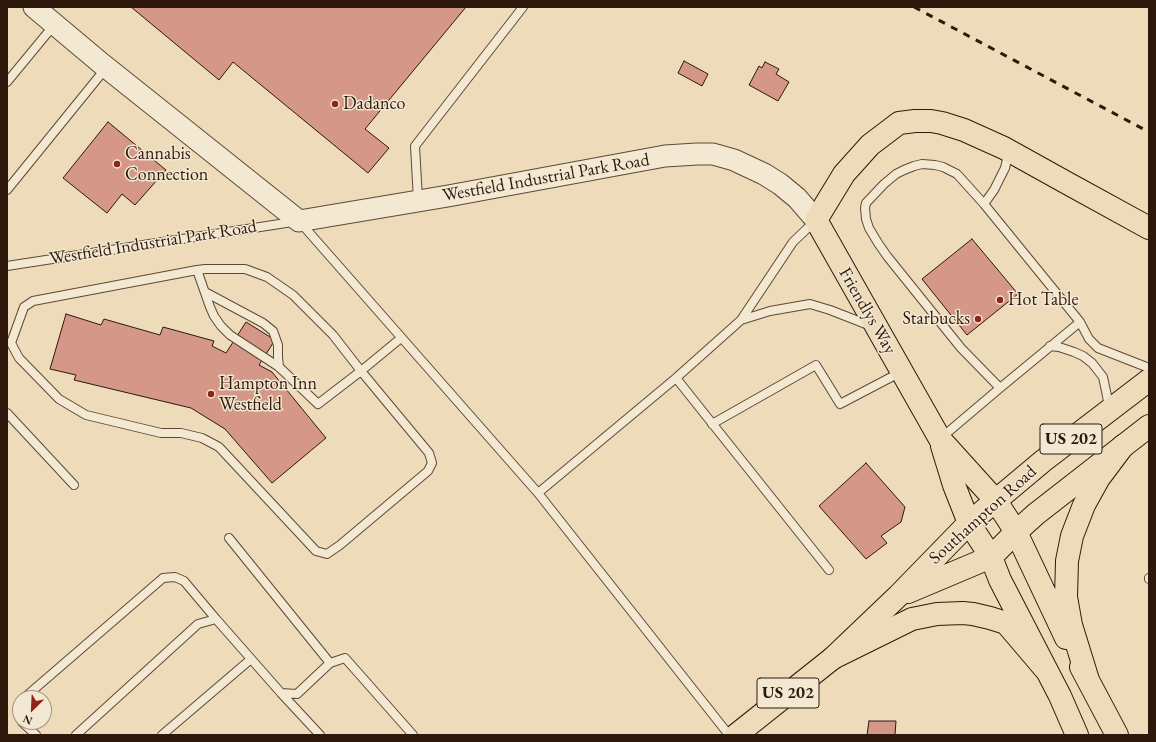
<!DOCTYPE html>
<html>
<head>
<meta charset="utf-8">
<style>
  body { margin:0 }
  #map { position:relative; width:1156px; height:742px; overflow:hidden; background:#eddbb9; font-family:"EB Garamond",serif }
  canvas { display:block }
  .frame { position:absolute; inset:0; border:8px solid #2e180c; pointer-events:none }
  .north { position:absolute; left:12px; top:690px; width:40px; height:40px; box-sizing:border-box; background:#f3e8d2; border:1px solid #a49583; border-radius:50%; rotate:204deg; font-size:11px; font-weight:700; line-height:16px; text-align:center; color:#2e180c }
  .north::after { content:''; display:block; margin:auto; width:14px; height:18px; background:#8f2418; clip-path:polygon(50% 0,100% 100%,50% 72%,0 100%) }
</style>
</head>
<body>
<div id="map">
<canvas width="1156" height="742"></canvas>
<div class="frame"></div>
<div class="north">N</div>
</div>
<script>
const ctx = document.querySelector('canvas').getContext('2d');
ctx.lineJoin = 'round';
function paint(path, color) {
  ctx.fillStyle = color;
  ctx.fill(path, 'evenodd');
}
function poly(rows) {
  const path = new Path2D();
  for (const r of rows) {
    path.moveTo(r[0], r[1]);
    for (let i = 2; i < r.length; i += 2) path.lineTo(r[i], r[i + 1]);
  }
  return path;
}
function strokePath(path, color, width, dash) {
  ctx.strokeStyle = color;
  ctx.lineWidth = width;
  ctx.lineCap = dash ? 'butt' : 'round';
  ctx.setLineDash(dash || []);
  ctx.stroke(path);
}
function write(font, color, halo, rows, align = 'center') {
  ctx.font = font + ' "EB Garamond",serif';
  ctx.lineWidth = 3;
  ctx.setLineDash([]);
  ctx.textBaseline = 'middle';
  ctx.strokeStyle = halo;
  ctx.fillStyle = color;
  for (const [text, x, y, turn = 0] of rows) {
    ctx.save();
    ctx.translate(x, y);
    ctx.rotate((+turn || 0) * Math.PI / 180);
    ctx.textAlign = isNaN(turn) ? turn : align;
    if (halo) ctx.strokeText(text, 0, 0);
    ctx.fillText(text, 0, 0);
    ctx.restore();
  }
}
const building = poly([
  [131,7,466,7,365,129,389,148,368,173,233,62,219,80,131,7],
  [684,61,708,74,702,86,678,73,684,61],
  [765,62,779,69,776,74,789,82,778,101,749,85,759,66,762,68,765,62],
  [108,122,166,170,135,205,122,194,107,213,63,178,108,122],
  [972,239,1018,294,967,335,922,279,972,239],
  [66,314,101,325,104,319,160,335,163,327,214,341,212,346,226,353,246,322,275,340,259,365,272,372,326,438,272,483,225,429,191,408,74,380,76,375,50,369,66,314],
  [866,463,905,507,901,522,881,536,887,543,866,559,819,506,866,463],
  [869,721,896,721,895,735,867,735,869,721]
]);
paint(building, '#d49788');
strokePath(building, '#2e180c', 1);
const service = poly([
  [7,82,54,25],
  [7,190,106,68],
  [418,200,415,146,523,7],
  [984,204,994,190,1005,168,1009,151],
  [7,266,299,221,538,493,729,735],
  [197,270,210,307,214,316,221,326,230,335,279,367,318,404,361,371,429,453,432,463,428,471,340,545,327,554,316,551,219,447,202,438,181,433,161,433,86,415,59,399,19,358,11,343,24,307,33,301,197,270,205,269,245,269,267,277,293,295,333,335,361,371,401,338],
  [205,292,263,323,273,331,278,345,278,357,279,367],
  [741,320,770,311,810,304,830,310,871,326],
  [1050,346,1059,347,1074,352,1083,356,1092,363,1103,377,1107,396,1109,408],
  [676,378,829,570],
  [1000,388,961,348,887,256,878,243,869,228,866,219,865,208,866,203,884,184,896,174,904,170,914,166,922,164,935,165,943,167,957,174,984,204,1080,322,1089,339,1098,348,1149,368],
  [7,413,74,485],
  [712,424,816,365,840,404,901,372],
  [941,438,1000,388,1080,322],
  [538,493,676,378,741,320,793,242,815,221],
  [229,538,330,663],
  [1149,578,1149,579],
  [281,693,320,735],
  [24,698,163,578,175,577,184,581,216,619],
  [20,707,19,710,20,718],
  [22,722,36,735],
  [76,735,198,624,216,619,281,693,297,694,330,663,345,658,413,735],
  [162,735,251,659]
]);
const tertiary = poly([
  [34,7,102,64,299,221,448,196,665,156,697,154,713,154,734,160,764,174,780,184,797,198,816,220]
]);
const primary = poly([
  [996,501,940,439,816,220,844,174,870,145,899,123,915,121,931,121,942,123,964,130,1004,148,1067,183,1149,228],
  [908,592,991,557],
  [736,735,833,658,898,596,969,523,954,485,942,446]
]);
const trunk = poly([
  [1149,380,1043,461,969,523,991,557,1016,532,1036,514,1149,426],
  [996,501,1016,532]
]);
const motorway = poly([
  [1016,532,1066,638],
  [991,557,1000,580,1060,696,1077,735],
  [833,658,912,619,937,614,963,613,973,614,990,618,1006,623,1046,670],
  [1081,667,1117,735],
  [1088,680,1071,625,1066,597,1067,561,1072,536,1084,505,1099,478,1123,446]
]);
strokePath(service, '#5e4937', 10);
strokePath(tertiary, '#5e4937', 23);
strokePath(primary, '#2e180c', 24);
strokePath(trunk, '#2e180c', 24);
strokePath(motorway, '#2e180c', 24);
strokePath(service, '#f3e8d2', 8);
strokePath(tertiary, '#f3e8d2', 21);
strokePath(primary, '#eddbb9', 22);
strokePath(trunk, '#eddbb9', 22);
strokePath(motorway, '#eddbb9', 22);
strokePath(poly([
  [914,7,1149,132]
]), '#2e180c', 3, [7, 7]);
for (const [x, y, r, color] of [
  [335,104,4,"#8f2418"],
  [117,164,4,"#8f2418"],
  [1000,300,4,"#8f2418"],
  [978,319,4,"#8f2418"],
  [211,394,4,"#8f2418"]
]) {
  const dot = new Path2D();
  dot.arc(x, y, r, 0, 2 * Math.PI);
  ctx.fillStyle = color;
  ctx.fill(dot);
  strokePath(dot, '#f3e8d2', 1.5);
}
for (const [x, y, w] of [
  [1071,439,62],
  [788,693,62]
]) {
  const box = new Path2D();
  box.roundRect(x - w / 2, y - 15, w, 30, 3);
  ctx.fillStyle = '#f3e8d2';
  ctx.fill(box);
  strokePath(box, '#2e180c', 1);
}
write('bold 17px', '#2e180c', null, [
  ["US 202",1071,439],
  ["US 202",788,693]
]);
write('18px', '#2e180c', '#f3e8d2', [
  ["Dadanco",343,104],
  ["Cannabis",125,154],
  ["Connection",125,175],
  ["Hot Table",1008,300],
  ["Starbucks",970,319,"right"],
  ["Hampton Inn",219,384],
  ["Westfield",219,405]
], 'left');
write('18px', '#2e180c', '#f3e8d2', [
  ["Westfield Industrial Park Road",546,178,-10],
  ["Westfield Industrial Park Road",153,243,-9],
  ["Friendlys Way",867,311,60],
  ["Southampton Road",983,515,-42]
]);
</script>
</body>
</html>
